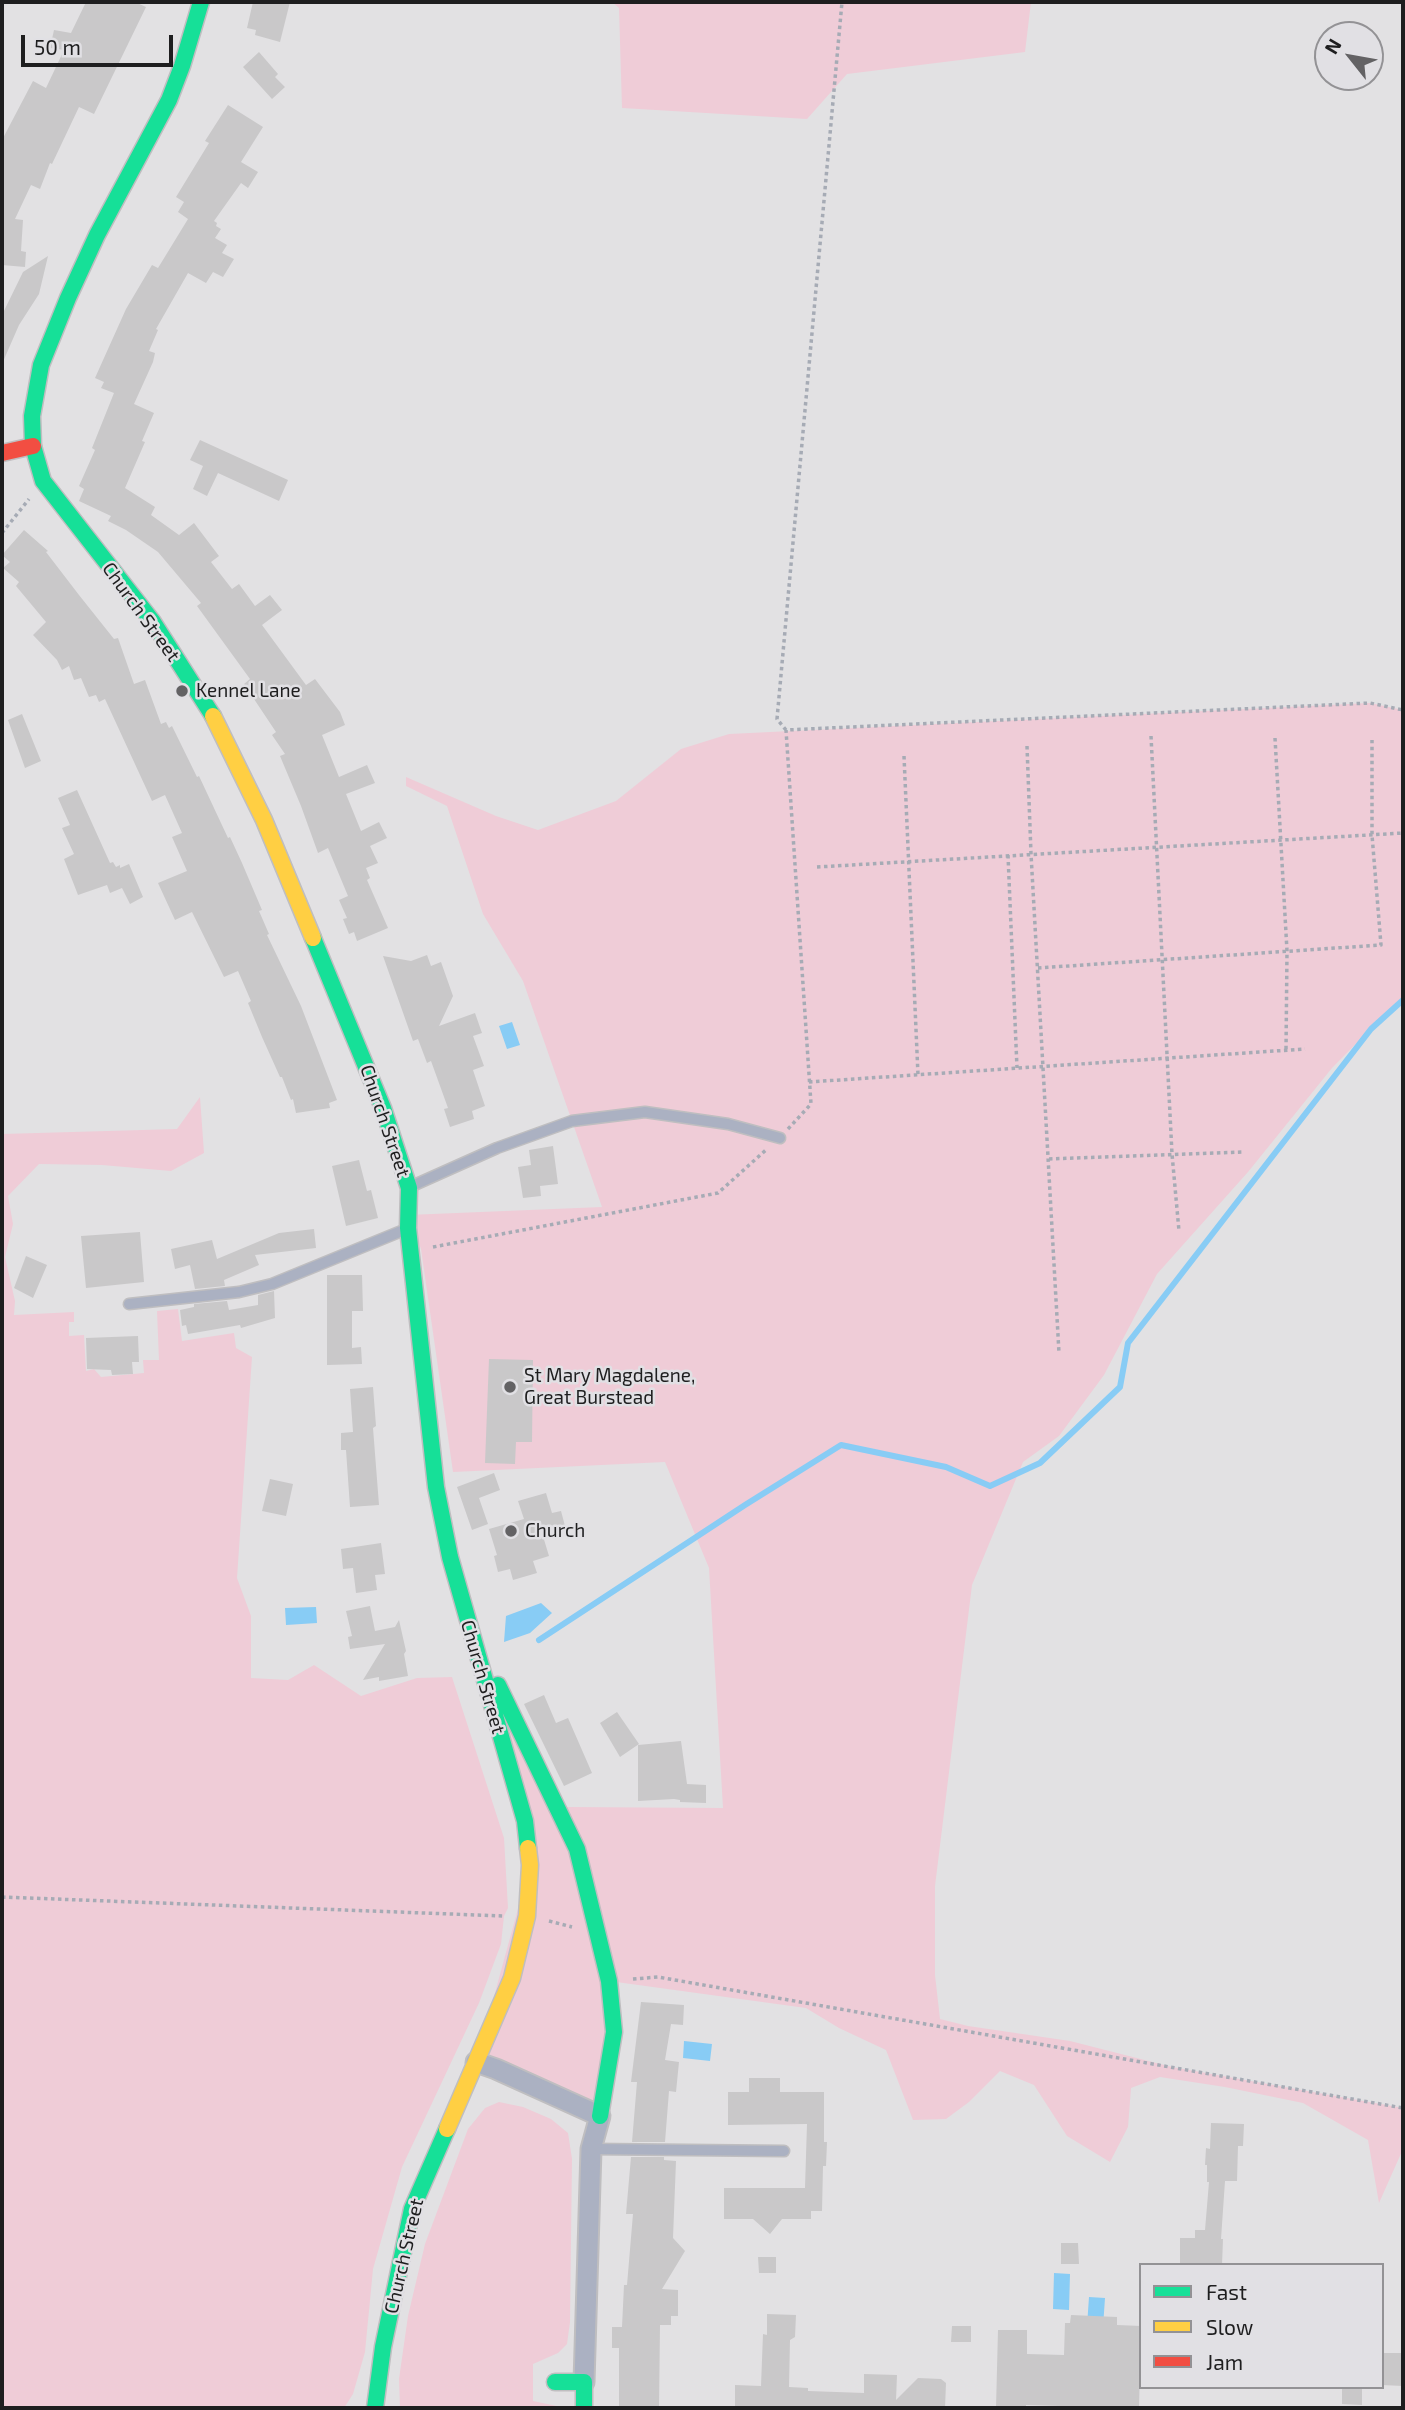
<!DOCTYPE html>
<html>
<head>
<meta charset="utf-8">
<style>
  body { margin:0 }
  #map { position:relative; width:1405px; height:2410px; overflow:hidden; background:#e2e1e3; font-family:"Exo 2",sans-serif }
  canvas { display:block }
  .frame { position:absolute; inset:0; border:4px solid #1e1e1f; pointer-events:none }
  .legend { position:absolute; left:1139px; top:2263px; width:245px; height:126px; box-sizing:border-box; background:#e1e0e4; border:2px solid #939295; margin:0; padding:9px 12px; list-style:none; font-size:21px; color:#1e1e1f }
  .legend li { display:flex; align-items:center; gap:14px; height:35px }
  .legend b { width:35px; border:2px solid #939295 }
  .north { position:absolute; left:1314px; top:21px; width:70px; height:70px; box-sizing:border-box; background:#e1e0e4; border:2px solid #939295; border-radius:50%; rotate:301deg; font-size:19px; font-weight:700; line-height:28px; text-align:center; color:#1e1e1f }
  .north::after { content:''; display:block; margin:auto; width:24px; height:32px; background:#636264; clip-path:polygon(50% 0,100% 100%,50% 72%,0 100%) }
  .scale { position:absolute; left:21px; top:35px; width:152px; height:32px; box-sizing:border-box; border:4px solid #1e1e1f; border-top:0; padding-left:9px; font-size:21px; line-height:24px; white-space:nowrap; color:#1e1e1f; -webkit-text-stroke:5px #e1e0e4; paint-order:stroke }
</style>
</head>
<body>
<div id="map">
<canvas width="1405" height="2410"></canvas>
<div class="frame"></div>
<ul class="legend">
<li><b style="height:9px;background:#16e098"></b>Fast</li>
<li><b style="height:9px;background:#ffcf43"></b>Slow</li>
<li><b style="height:9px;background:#f24e42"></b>Jam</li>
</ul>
<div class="north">N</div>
<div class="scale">50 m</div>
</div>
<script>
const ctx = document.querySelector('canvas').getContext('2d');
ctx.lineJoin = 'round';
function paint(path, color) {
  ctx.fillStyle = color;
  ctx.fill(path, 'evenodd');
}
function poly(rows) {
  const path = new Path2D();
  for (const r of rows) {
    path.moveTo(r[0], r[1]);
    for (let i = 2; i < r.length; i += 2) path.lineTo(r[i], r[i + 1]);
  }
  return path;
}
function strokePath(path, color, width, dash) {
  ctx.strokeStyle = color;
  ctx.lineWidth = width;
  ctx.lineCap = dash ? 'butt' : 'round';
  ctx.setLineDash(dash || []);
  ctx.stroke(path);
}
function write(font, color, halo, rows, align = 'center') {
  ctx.font = font + ' "Exo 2",sans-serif';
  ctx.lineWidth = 5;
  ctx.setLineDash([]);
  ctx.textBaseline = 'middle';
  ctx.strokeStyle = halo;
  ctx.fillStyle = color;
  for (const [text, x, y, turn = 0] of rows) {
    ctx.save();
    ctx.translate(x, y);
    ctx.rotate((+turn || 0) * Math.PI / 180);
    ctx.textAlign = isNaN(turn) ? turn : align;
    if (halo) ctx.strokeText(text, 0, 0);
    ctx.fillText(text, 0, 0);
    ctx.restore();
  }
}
paint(poly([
  [612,2,1031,2,1025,52,847,74,807,119,622,108,619,8],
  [1370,703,1403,710,1403,996,1332,1068,1248,1172,1157,1274,1104,1375,1059,1436,1023,1462,972,1585,935,1886,935,1975,940,2019,968,2026,1070,2041,1172,2067,1403,2108,1403,2149,1379,2203,1368,2140,1303,2103,1225,2087,1160,2077,1131,2088,1128,2127,1110,2162,1067,2136,1034,2085,1000,2071,969,2102,946,2119,913,2120,886,2050,839,2028,806,2008,609,1981,600,2116,476,2062,530,1865,475,1650,567,1807,723,1808,709,1568,665,1462,453,1472,421,1249,408,1215,602,1207,523,981,483,914,447,806,406,786,406,777,496,816,538,830,616,801,681,749,729,734],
  [200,1097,204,1153,171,1171,102,1165,39,1164,8,1196,13,1224,5,1257,15,1301,14,1315,74,1312,74,1322,69,1322,69,1336,84,1335,86,1371,94,1369,101,1377,144,1373,143,1360,159,1360,157,1311,178,1309,182,1341,234,1333,236,1348,252,1357,237,1578,251,1616,251,1678,288,1680,314,1665,361,1696,417,1678,452,1677,504,1838,508,1908,504,1916,501,1944,479,2003,402,2167,373,2269,365,2352,353,2394,344,2408,2,2408,2,1134,177,1129],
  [499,2102,523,2107,551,2119,568,2133,572,2159,570,2322,567,2344,558,2353,533,2364,533,2401,566,2408,400,2408,399,2379,408,2316,425,2244,468,2129,485,2108]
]), '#efccd7');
paint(poly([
  [512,1022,520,1045,507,1049,499,1026],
  [541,1603,552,1613,530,1633,504,1642,506,1616],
  [316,1607,317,1623,286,1625,285,1608],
  [684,2041,712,2044,710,2061,683,2058],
  [1054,2273,1070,2274,1069,2310,1053,2309],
  [1089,2297,1105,2298,1103,2327,1087,2326]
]), '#88ccf5');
strokePath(poly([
  [539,1640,745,1505,841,1445,946,1467,990,1486,1040,1463,1120,1387,1128,1343,1371,1029,1403,1000]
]), '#88ccf5', 6);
paint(poly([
  [86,2,135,2,146,7,94,114,79,107,52,164,50,163,40,189,31,185,15,219,23,220,21,251,26,252,25,267,2,265,2,140,33,81,46,88,64,50,50,48,54,30,71,33],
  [253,2,290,2,280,42,255,35,256,30,247,28],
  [259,52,278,74,275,77,285,87,272,99,243,67],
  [228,105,263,127,241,162,258,172,248,188,241,183,214,221,217,223,216,226,221,229,215,238,227,245,222,253,234,259,223,277,213,272,206,283,188,273,156,329,158,330,149,351,155,353,153,362,134,404,154,413,142,441,145,442,125,488,155,507,151,515,179,535,194,523,219,556,211,562,232,589,239,584,255,606,270,595,282,610,262,625,306,685,315,679,340,712,345,725,322,735,339,777,367,765,375,783,346,794,361,831,379,822,387,838,370,846,378,863,366,868,370,878,367,880,388,928,357,941,354,932,349,934,343,919,347,918,339,900,348,896,328,848,318,853,301,806,280,756,285,754,272,735,276,732,244,684,250,679,197,606,201,603,158,552,126,530,108,521,111,516,79,501,84,489,79,486,95,450,92,448,114,393,101,388,104,382,95,378,126,309,152,265,158,268,188,219,178,212,184,202,176,197,209,143,205,141],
  [48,256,39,294,19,325,2,364,2,315,23,272],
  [200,440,288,480,279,501,218,473,207,496,193,489,203,466,190,460],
  [24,530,48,551,46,552,79,595,114,639,118,638,134,684,145,680,161,724,166,722,169,728,172,726,197,777,199,776,228,838,230,837,242,863,262,910,259,911,269,934,267,935,301,1006,337,1100,329,1103,330,1108,296,1113,293,1099,291,1100,282,1077,280,1077,262,1037,248,1003,251,1001,238,971,224,977,192,912,175,920,158,883,187,871,172,837,182,833,165,795,152,801,105,699,99,702,96,695,89,697,81,678,74,680,69,666,62,670,57,660,33,635,46,622,16,586,19,582,3,568,10,562,2,555],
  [22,714,41,761,25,768,8,720],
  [77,790,110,863,113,862,116,867,120,865,120,868,129,864,143,897,130,904,122,888,110,893,107,885,78,895,64,859,74,854,62,828,70,825,58,798],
  [427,955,431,966,441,962,453,996,439,1026,475,1013,482,1033,473,1036,484,1066,473,1070,485,1106,472,1111,474,1119,450,1127,444,1109,448,1108,431,1061,427,1063,418,1039,413,1041,383,956,411,961],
  [553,1146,558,1184,540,1186,541,1196,523,1198,518,1167,531,1165,529,1150],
  [359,1160,367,1191,371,1190,378,1218,346,1226,332,1166],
  [314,1229,316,1248,255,1255,259,1265,224,1280,225,1286,195,1289,190,1265,175,1269,171,1249,212,1240,217,1259,279,1233],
  [140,1232,144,1282,86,1288,81,1236],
  [26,1256,47,1265,33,1298,14,1288],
  [327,1275,362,1275,363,1311,352,1311,352,1348,361,1347,362,1364,327,1365],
  [274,1291,275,1318,241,1328,240,1325,188,1334,186,1325,182,1326,180,1310,194,1307,194,1304,227,1301,229,1310,258,1305,258,1295],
  [138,1336,139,1362,132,1362,133,1374,112,1375,111,1370,87,1369,86,1338],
  [489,1359,533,1360,532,1442,516,1442,515,1464,485,1463],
  [373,1387,376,1426,373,1428,379,1505,350,1507,346,1450,341,1450,341,1433,353,1432,350,1389],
  [494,1473,500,1490,479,1498,488,1524,472,1530,457,1487],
  [270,1479,293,1484,286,1516,262,1511],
  [546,1493,552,1513,561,1511,565,1526,542,1533,549,1556,533,1561,537,1573,513,1580,510,1569,498,1572,494,1556,497,1555,489,1529,524,1519,518,1501],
  [381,1543,385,1574,375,1575,377,1590,356,1593,353,1568,343,1569,341,1549],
  [370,1606,375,1631,395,1627,399,1620,406,1651,404,1654,408,1676,379,1681,379,1677,363,1680,385,1644,350,1649,348,1637,352,1636,346,1611],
  [544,1695,556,1723,568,1718,592,1773,564,1786,524,1704],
  [617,1712,639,1744,620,1757,600,1723],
  [681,1741,687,1784,706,1785,706,1803,680,1802,680,1800,674,1799,638,1801,638,1745],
  [641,2002,684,2005,683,2025,671,2024,665,2060,679,2062,676,2092,669,2091,665,2142,632,2142,637,2082,631,2082],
  [749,2078,780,2078,780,2092,824,2092,824,2142,827,2142,826,2166,823,2166,822,2211,811,2211,811,2219,782,2219,770,2234,753,2219,724,2219,724,2188,805,2188,807,2124,728,2125,728,2092,749,2092],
  [1211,2123,1244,2124,1243,2146,1238,2146,1237,2181,1225,2181,1221,2239,1223,2239,1222,2265,1180,2265,1180,2238,1195,2238,1195,2230,1205,2230,1209,2182,1207,2182,1207,2165,1205,2165,1206,2148,1210,2149],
  [631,2157,664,2157,664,2160,676,2161,673,2238,685,2251,662,2289,678,2290,678,2316,671,2316,671,2325,660,2325,659,2408,619,2408,619,2348,612,2348,612,2327,622,2327,624,2285,627,2285,633,2214,626,2214],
  [1061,2243,1078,2243,1079,2264,1061,2264],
  [758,2257,776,2257,776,2273,759,2273],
  [767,2314,796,2315,795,2337,790,2340,789,2387,808,2388,808,2391,864,2393,864,2374,897,2375,896,2400,918,2378,941,2379,946,2383,945,2408,735,2407,735,2385,761,2386,763,2334,767,2335],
  [1071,2315,1117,2317,1117,2325,1141,2326,1139,2408,1059,2408,1060,2406,1026,2405,1026,2408,996,2408,998,2330,1027,2330,1027,2354,1064,2355,1065,2323,1070,2323],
  [952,2326,971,2326,971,2342,951,2342],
  [1382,2353,1403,2353,1403,2386,1382,2385],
  [1342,2387,1362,2387,1362,2405,1342,2404]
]), '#c9c8c9');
const lane = poly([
  [412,1186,497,1148,572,1121,645,1112,728,1124,780,1138],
  [129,1304,239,1292,272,1284,404,1230],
  [591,2149,784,2151]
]);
const street = poly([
  [476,2062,496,2069,600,2116,591,2149,584,2382]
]);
const fast = poly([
  [201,2,182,66,169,100,97,235,68,298,41,365,32,416,33,446,43,481,153,622,213,716],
  [313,938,383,1108,409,1188,408,1228,436,1487,450,1557,525,1821,528,1848],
  [498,1685,577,1849,609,1981,614,2032,600,2116],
  [555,2382,584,2382,584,2408],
  [375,2408,383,2347,412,2209,447,2129]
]);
const slow = poly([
  [213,716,264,820,313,938],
  [447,2129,512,1978,527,1916,530,1865,528,1848]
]);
const jam = poly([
  [2,453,33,446]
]);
strokePath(lane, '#bfbec0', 13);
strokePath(street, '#bfbec0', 23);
strokePath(fast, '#bfbec0', 19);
strokePath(slow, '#bfbec0', 19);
strokePath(jam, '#bfbec0', 19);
strokePath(poly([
  [2,533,29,499],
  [786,730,777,719,842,2],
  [1151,736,1172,1154,1179,1231],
  [1275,738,1287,951,1286,1051],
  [1027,746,1031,854,1059,1353],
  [904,756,918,1075],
  [1008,855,1017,1068],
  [817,867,1403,833],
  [1038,968,1381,945,1372,835,1372,740],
  [809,1082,1305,1049],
  [788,1129,811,1104,786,730,1370,703,1403,710],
  [1049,1159,1242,1152],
  [433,1247,718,1193,767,1149],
  [2,1897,503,1916],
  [549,1921,572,1927],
  [633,1979,658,1977,1403,2108]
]), '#a6abb5', 3.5, [3.5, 3.5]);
strokePath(lane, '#abb1c2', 10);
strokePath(street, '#abb1c2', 19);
strokePath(fast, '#16e098', 16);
strokePath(slow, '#ffcf43', 16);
strokePath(jam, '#f24e42', 16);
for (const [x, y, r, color] of [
  [182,691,7,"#636264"],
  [510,1387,7,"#636264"],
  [511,1531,7,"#636264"]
]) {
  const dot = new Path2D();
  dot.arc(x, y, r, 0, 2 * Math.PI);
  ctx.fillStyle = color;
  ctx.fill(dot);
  strokePath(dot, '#e1e0e4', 2.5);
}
write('19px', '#1e1e1f', '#e1e0e4', [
  ["Church Street",141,612,54],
  ["Church Street",385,1121,71],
  ["Church Street",483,1677,74],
  ["Church Street",404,2256,-77]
]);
write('19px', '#1e1e1f', '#e1e0e4', [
  ["Kennel Lane",196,691],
  ["St Mary Magdalene,",524,1376],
  ["Great Burstead",524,1398],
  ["Church",525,1531]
], 'left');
</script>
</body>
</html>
